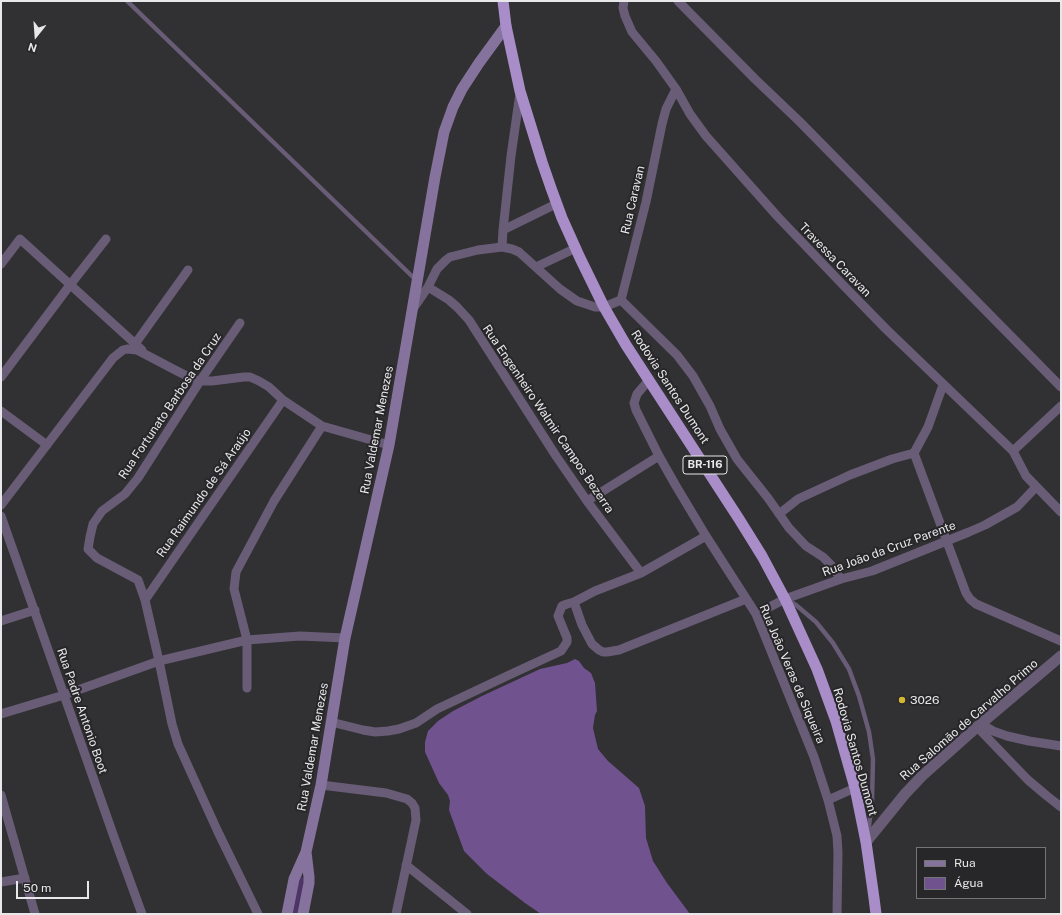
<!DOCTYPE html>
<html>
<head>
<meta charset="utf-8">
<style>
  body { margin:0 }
  #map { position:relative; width:1062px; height:915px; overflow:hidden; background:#313032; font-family:"Public Sans",sans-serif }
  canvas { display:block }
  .frame { position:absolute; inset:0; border:2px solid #e8e7e9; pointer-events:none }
  .legend { position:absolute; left:916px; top:847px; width:130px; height:52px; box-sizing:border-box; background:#272629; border:1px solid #747376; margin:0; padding:5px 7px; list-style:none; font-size:12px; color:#e8e7e9 }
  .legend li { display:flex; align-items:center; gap:8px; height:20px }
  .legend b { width:20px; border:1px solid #747376 }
  .north { position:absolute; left:16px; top:16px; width:40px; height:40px; -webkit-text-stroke:3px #272629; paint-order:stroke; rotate:197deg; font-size:11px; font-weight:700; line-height:16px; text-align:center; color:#e8e7e9 }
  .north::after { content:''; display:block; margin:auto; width:14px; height:18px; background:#e8e7e9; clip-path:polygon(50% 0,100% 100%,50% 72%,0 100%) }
  .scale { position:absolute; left:16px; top:881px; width:73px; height:18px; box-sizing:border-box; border:2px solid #e8e7e9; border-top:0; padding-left:5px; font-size:12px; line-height:14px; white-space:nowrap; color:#e8e7e9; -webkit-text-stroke:3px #272629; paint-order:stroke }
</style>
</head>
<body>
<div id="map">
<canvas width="1062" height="915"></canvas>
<div class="frame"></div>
<ul class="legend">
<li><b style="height:5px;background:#86739d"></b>Rua</li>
<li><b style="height:11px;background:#6f528e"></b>Água</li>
</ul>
<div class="north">N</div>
<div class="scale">50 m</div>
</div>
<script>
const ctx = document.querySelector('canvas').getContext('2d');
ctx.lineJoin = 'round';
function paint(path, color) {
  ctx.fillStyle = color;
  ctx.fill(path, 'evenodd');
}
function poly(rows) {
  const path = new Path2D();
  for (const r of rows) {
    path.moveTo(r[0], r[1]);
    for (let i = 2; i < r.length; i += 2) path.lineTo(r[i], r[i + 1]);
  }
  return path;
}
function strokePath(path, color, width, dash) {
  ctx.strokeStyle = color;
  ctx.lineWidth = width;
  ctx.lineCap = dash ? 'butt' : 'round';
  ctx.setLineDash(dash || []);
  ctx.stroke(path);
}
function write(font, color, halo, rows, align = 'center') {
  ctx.font = font + ' "Public Sans",sans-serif';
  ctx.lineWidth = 4;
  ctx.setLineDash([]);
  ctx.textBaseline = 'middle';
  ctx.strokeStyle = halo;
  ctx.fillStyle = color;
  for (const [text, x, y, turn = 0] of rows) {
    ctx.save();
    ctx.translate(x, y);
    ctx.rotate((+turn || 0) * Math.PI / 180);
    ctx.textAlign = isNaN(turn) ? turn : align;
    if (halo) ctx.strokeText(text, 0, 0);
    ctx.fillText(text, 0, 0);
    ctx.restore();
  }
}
paint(poly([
  [302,877,305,879,299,914,290,914,297,878]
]), '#4e3568');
paint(poly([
  [575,659,579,661,584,668,591,673,595,683,597,711,595,715,593,728,598,749,608,761,639,788,645,806,646,838,653,861,667,883,690,914,541,914,525,903,487,874,464,851,449,810,450,801,448,795,439,783,425,752,425,742,428,731,438,721,453,711,482,696,540,669,567,663]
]), '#6f528e');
strokePath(poly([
  [127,1,416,280],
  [789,601,796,605,816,622,833,643,849,669,859,696,869,732,873,759,872,801,868,834]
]), '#685c76', 4.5);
strokePath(poly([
  [624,1,623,8,625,16,632,32,656,61,676,89,690,114,706,136,778,217,844,286,886,329,1013,451,1026,476,1061,512],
  [678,1,755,79,799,121,1061,387],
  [503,230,556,204],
  [502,247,503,230,511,156,520,93],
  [1,264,20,239,142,350],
  [536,267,576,248],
  [428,287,449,300,457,307,469,320,556,456,587,501,641,573],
  [621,300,677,355,693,376,710,406,720,429,737,459,768,498,789,528,806,546,823,557,831,565,841,579],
  [413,309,428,287,437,269,446,260,450,257,478,250,502,247,512,249,519,252,560,289,577,301,595,307,604,307,621,300,646,202,662,124,666,109,676,89],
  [240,323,200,381,138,478,125,494,102,511,93,524,90,537,88,549,97,558,138,580,145,600,159,661,172,724,178,744,218,832,258,914],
  [135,344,188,270],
  [1,377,70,285,106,239],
  [649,380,637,394,634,403,636,410,659,456,676,486,706,536,756,614,814,757,828,800,837,836,838,853,837,914],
  [943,385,928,427,914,453,966,593,970,599,976,604,1061,641],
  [1,411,47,445],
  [1013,451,1061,406],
  [587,501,659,456],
  [1,505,113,358,123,350,127,349,137,350,177,371,193,379,200,381,212,381,244,377,250,377,259,381,269,387,283,400,322,426,389,445],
  [779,514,798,499,850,475,892,459,914,453],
  [1,516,114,837,142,914],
  [706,536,641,573,595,591,574,602,582,625,592,644,599,650,603,652,607,652,619,650,746,599],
  [145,600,283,400],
  [756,614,785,599,841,579,872,571,969,532,985,525,1017,507,1036,487],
  [1,621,35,610],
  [247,688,247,640,234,589,236,572,274,501,322,426],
  [1,714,64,695,159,661,247,640,300,636,345,638],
  [331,722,363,730,375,732,388,731,399,729,416,723,437,709,507,676,561,651,567,642,567,638,558,616,562,606,567,604,574,602],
  [981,724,993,731,1007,736,1029,741,1061,746],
  [977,727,1028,780,1047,796,1061,807],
  [321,785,386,793,407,799,412,803,415,808,416,820,396,914],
  [1,795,35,914],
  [828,800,855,788],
  [406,865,467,914],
  [1,882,25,878]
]), '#685c76', 9);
strokePath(poly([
  [866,842,905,794,922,776,977,727,1061,656]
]), '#685c76', 11);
strokePath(poly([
  [287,914,294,879,306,852,321,785,345,638,389,445,435,177,444,132,453,107,462,89,479,63,506,26],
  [303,914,309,883,309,877,306,852]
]), '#86739d', 11);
strokePath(poly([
  [503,1,506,26,520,91,542,162,551,188,562,218,580,258,604,307,626,345,739,519,762,556,785,599,817,669,836,721,855,788,866,842,874,898,876,914]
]), '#a88dc8', 11);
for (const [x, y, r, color] of [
  [902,700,4,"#d4b635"]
]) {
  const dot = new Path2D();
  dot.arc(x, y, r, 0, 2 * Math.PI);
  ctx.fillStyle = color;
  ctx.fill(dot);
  strokePath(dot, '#272629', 1.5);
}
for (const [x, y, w] of [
  [705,465,44]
]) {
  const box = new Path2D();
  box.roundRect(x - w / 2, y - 9, w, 18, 3);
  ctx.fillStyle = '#272629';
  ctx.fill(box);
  strokePath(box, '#e8e7e9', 1);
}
write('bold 11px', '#e8e7e9', null, [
  ["BR-116",705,465]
]);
write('12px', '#e8e7e9', '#272629', [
  ["Rua Caravan",633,200,-77],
  ["Travessa Caravan",835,260,46],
  ["Rodovia Santos Dumont",670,387,57],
  ["Rua Fortunato Barbosa da Cruz",170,406,-56],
  ["Rua Engenheiro Walmir Campos Bezerra",548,419,56],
  ["Rua Valdemar Menezes",377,430,-79],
  ["Rua Raimundo de Sá Araújo",204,493,-55],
  ["Rua João da Cruz Parente",889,549,-20],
  ["Rua João Veras de Siqueira",792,674,67],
  ["Rua Padre Antonio Boot",82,711,71],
  ["Rua Salomão de Carvalho Primo",969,720,-41],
  ["Rua Valdemar Menezes",313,747,-80],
  ["Rodovia Santos Dumont",855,752,74]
]);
write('12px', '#e8e7e9', '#272629', [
  ["3026",910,700]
], 'left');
</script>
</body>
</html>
